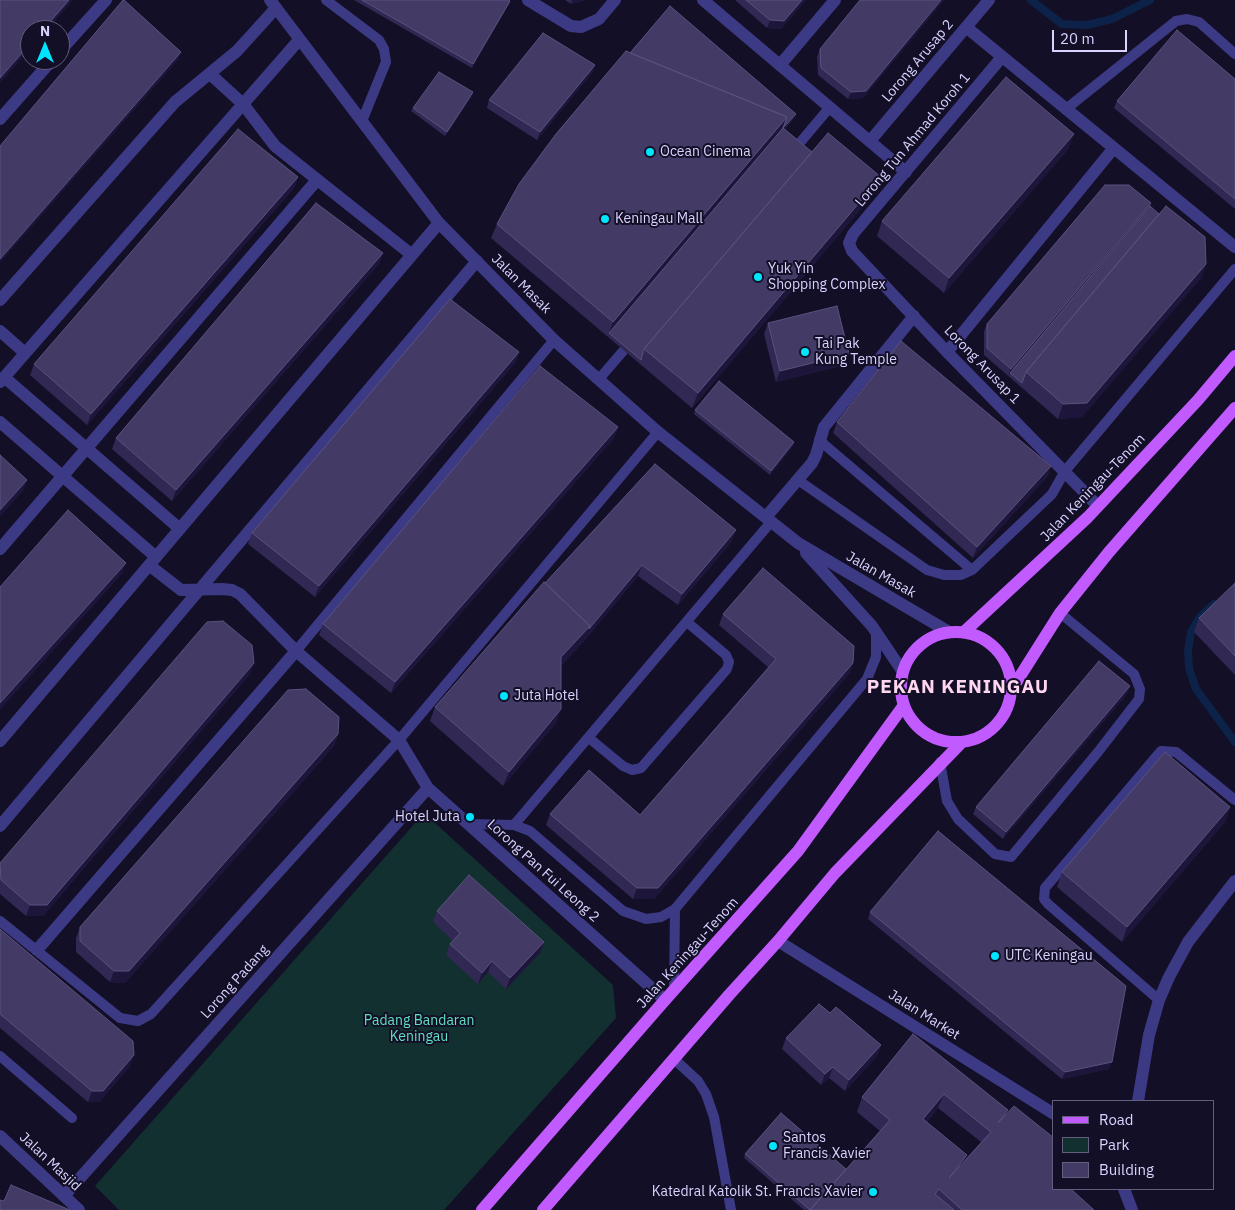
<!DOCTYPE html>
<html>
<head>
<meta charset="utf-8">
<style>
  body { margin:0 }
  #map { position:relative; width:1235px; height:1210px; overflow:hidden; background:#130f26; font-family:"IBM Plex Sans",sans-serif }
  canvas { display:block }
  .legend { position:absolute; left:1052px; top:1100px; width:162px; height:90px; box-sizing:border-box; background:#130f26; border:1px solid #625e7d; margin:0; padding:6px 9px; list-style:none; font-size:15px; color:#d9d4ff }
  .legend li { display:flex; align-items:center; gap:10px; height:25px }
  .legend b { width:25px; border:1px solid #625e7d }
  .north { position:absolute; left:20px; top:20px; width:50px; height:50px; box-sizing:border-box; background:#130f26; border:1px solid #625e7d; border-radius:50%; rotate:0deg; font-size:14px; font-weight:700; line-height:20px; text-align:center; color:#d9d4ff }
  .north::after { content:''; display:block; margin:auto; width:18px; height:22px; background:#00e5ff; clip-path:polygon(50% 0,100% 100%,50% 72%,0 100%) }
  .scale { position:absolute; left:1052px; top:30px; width:75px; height:22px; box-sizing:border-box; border:2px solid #d9d4ff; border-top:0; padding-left:6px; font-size:15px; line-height:18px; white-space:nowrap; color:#d9d4ff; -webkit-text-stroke:4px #130f26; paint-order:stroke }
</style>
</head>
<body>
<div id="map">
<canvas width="1235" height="1210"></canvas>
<ul class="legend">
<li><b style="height:6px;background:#c25bff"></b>Road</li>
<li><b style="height:14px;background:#12302f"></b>Park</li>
<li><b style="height:14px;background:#433a66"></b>Building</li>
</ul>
<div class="north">N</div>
<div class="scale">20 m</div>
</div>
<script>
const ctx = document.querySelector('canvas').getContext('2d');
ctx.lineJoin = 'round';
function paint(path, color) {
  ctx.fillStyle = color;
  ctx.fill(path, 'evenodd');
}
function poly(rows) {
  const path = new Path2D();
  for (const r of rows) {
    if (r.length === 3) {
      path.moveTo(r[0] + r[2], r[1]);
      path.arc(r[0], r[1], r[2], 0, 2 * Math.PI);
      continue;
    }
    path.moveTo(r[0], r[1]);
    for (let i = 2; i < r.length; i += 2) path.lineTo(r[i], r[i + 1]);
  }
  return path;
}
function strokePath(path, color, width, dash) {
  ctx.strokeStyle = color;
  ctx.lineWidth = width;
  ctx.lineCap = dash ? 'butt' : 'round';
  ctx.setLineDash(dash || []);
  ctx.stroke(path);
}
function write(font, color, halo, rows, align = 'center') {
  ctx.font = font + ' "IBM Plex Sans",sans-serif';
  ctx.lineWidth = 4;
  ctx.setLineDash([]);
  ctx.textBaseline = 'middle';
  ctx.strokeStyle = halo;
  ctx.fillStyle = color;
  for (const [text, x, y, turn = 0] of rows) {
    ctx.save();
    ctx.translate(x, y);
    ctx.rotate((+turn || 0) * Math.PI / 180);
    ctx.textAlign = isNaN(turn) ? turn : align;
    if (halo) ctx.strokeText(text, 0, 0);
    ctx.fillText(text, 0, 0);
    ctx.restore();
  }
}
paint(poly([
  [424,813,613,985,616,1018,444,1210,119,1210,95,1186]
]), '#12302f');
strokePath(poly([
  [1031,0,1062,24,1087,25,1112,19,1150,0],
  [1214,604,1200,617,1191,632,1188,651,1189,668,1196,689,1235,742]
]), '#0c2248', 8);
strokePath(poly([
  [326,0,379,40,384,49,386,62,362,121],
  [1066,109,1176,21,1187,19,1199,22,1235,54],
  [798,145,830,107],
  [599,379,624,350],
  [819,440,972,570],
  [798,480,927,570,944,575,961,575,972,570,1052,494,1065,471,1235,269],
  [296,651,554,340],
  [589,738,623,766,632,770,641,768,727,669,729,662,726,655,687,622],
  [940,762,947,801,958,819,995,854,1011,857,1098,752,1139,699,1140,689,1134,674,1060,613],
  [469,824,514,825,530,831,623,911,646,919,661,917,675,909,867,679,876,657,876,633],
  [514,825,771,522],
  [0,921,120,1018,138,1021,151,1014,399,740,658,432],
  [674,990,675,909],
  [1159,1000,1048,904,1044,899,1045,888,1161,751,1176,752,1235,800],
  [0,1056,72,1118],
  [674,1059,698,1081,706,1094,714,1117,731,1210]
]), '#3d3a85', 10);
strokePath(poly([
  [60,51,106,0],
  [780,65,835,0],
  [0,119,52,60],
  [0,422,156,557],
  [0,549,317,180],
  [37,950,296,651]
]), '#3d3a85', 12);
strokePath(poly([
  [528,0,571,26,581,27,599,19,615,0],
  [703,0,906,172],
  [966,27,1235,247],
  [1002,57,853,234,849,243,852,251,947,352,1098,506],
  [210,74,243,104,275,146,412,255],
  [870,141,989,0],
  [0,300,175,102,237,51,276,8],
  [0,331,25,353],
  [947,352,1113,149],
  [4,377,180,529],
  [0,382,299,40],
  [766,517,812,463,816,455,824,427,914,316],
  [149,565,181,590,222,589,232,590,240,594,296,651,399,740,428,788,665,1000],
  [0,741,439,223],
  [0,826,477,261],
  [778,941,1054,1114],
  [1138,1101,1149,1035,1159,1000,1169,977,1188,942,1235,881],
  [1124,1189,1132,1210],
  [64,1196,428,788]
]), '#3d3a85', 12);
strokePath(poly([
  [270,0,439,223,554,340,658,432,798,543,949,632],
  [806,553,872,626,903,672],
  [0,1136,79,1210]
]), '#3d3a85', 12);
strokePath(poly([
  [964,632,1088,517,1198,400,1235,356],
  [956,687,55],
  [1012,689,1060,613,1109,552,1235,408],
  [482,1210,665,1000,798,851,904,705],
  [543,1210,729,995,778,941,835,873,962,742]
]), '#c25bff', 12);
paint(poly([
  [354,0,509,0,509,4,472,68],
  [565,0,586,0,571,4],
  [736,0,806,0,781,29,767,28,736,1],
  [944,0,863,98,848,99,818,75,817,57,820,49],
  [595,65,592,73,537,140,487,108,489,100],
  [1235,79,1235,209,1114,108,1117,101],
  [473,92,472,96,445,136,411,111,413,108],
  [794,118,785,129,812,152,881,177,876,191,692,408,491,238,497,224],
  [1069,148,944,293,877,236,882,221],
  [298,177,294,188,87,425,30,375,34,364],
  [1150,206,1206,264,1201,278,1082,417,1058,419,984,355,984,331,987,324],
  [383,253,379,264,172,501,112,449,116,438],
  [768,323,849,354,845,365,776,382,764,334],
  [519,352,515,363,315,597,248,544,252,533],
  [695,410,794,442,793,446,770,475,694,414],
  [837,422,1051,466,1047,477,973,558,833,433],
  [618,427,614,438,391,693,319,635,323,624],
  [732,541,678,605,638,576,585,640,561,666,561,709,556,723,503,786,430,721,435,707,545,583],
  [1235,583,1235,675,1194,632,1199,618],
  [723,614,853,663,849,674,654,899,633,899,546,825,550,814,640,815,768,667,719,625],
  [250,674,43,916,26,916,0,894,0,863],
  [1127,694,1003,839,973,814,976,807],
  [338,734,334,746,125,983,110,982,76,952,76,938,80,927],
  [1230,807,1225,822,1122,942,1057,887,1062,872],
  [437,911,544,942,540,953,506,989,488,972,478,984,446,955,450,944,453,941,433,922],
  [870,912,1109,1069,1062,1079,868,919],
  [0,929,130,1066,99,1102,88,1102,0,1028],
  [830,1013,881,1045,877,1056,845,1091,829,1078,821,1085,782,1049,786,1038],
  [913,1034,1006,1114,1054,1189,1094,1210,804,1210,744,1158,745,1154,846,1169,880,1131,857,1112,862,1097],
  [938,1108,981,1142,965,1160,927,1122]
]), '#312854');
paint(poly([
  [69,0,73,0,47,30,43,30],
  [572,0,586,0,571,4],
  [802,0,806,0,781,29,767,28,770,20],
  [941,0,944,0,863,98,848,99,851,92],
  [510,1,509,4,472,68,473,64],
  [30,44,30,49,0,83,0,78],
  [181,52,178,60,0,263,0,259],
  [595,65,592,73,537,140,540,132],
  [473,92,472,96,445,136,447,132],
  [796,114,794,118,609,333,613,322,787,117],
  [1074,134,1069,148,944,293,949,278],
  [298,177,294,188,87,425,91,414],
  [881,177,876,191,692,408,698,393],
  [1151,203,1149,210,1010,373,1008,376,1011,369],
  [383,253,379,264,172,501,176,490],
  [1206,264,1201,278,1082,417,1058,419,1063,404],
  [519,352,515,363,315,597,319,586],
  [849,354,845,365,776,382,780,371],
  [618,427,614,438,391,693,395,682],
  [794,442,793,446,770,475,771,471],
  [1051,466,1047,477,973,558,977,547],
  [27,480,23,491,0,517,0,510],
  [736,530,732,541,678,605,682,594],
  [126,563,122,574,0,710,0,703],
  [642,565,638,576,585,640,556,672,561,657],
  [254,663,250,674,43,916,26,916,30,905],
  [853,663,849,674,654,899,633,899,637,888],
  [1130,686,1127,694,1003,839,1006,832],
  [561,709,556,723,503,786,509,772],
  [338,734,334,746,125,983,110,982,114,971],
  [1230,807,1225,822,1122,942,1127,927],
  [544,942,540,953,506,989,510,978],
  [492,961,488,972,478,984,482,973],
  [881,1045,877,1056,845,1091,849,1080],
  [134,1055,130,1066,99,1102,88,1102,92,1091],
  [1112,1062,1109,1069,1062,1079,1065,1072],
  [833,1067,829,1078,821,1085,825,1074],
  [944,1094,938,1108,918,1133,923,1119],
  [967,1155,962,1169,949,1178]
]), '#1d163a');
const building = poly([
  [0,0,69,0,43,30,30,30,30,44,0,78,0,0],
  [123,0,124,0,181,52,0,259,0,146,123,0],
  [362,0,509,0,510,1,473,64,362,0],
  [746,0,802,0,784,21,770,20,746,0],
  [860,0,941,0,866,91,851,92,821,68,820,49,860,0],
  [670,6,796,114,783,128,787,117,630,53,670,6],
  [1177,30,1235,79,1235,199,1117,101,1177,30],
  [543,33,595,65,540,132,489,100,543,33],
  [626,51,787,117,613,322,497,224,519,184,556,134,626,51],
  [439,72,473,92,447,132,413,108,439,72],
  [1006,77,1074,134,949,278,882,221,1006,77],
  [783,128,812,152,644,349,641,360,609,333,783,128],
  [238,129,298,177,91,414,34,364,238,129],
  [828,133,881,177,698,393,644,349,828,133],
  [1105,185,1129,185,1151,203,1011,369,987,348,987,324,1105,185],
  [316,203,383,253,176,490,116,438,316,203],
  [1150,206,1159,214,1026,372,1022,383,1010,373,1150,206],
  [1166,206,1205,237,1206,264,1087,403,1063,404,1026,372,1166,206],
  [450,299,519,352,319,586,252,533,450,299],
  [837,306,849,354,780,371,768,323,837,306],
  [901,341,1051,466,977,547,837,422,901,341],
  [540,366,618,427,395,682,323,624,540,366],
  [719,381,794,442,771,471,695,410,719,381],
  [0,455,27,480,0,510,0,455],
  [655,464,736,530,682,594,642,565,589,629,590,626,545,583,655,464],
  [68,510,126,563,0,703,0,587,68,510],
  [763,568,854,646,853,663,658,888,637,888,550,814,589,770,640,815,731,711,776,659,723,614,763,568],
  [544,582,590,626,561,657,561,709,509,772,435,707,544,582],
  [1235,583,1235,656,1199,618,1235,583],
  [223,621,252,645,254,663,47,905,30,905,1,880,0,863,207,622,223,621],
  [1099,661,1130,686,1006,832,976,807,1099,661],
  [306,689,339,717,338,734,129,971,114,971,80,941,80,927,288,690,306,689],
  [1165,752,1230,807,1127,927,1062,872,1165,752],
  [938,831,1126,986,1112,1062,1065,1072,870,912,938,831],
  [469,875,544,942,510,978,492,961,482,973,450,944,460,933,437,911,469,875],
  [0,929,133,1041,134,1055,103,1091,92,1091,0,1014,0,929],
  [819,1004,830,1013,836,1007,881,1045,849,1080,833,1067,825,1074,786,1038,819,1004],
  [913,1034,1008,1110,998,1123,1014,1106,1054,1138,1054,1189,1071,1189,1094,1210,962,1210,939,1189,935,1194,954,1210,810,1210,890,1120,862,1097,913,1034],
  [944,1094,991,1132,949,1178,967,1155,923,1119,944,1094],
  [781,1113,846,1169,810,1210,745,1154,781,1113],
  [11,1185,70,1210,0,1210,0,1200,4,1201,11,1185]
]);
paint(building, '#433a66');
strokePath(building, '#5a527e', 1);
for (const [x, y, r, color] of [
  [650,152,5,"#00e5ff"],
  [605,219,5,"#00e5ff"],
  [758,277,5,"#00e5ff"],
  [805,352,5,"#00e5ff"],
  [504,696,5,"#00e5ff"],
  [470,817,5,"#00e5ff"],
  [995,956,5,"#00e5ff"],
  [773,1146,5,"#00e5ff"],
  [873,1192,5,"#00e5ff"]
]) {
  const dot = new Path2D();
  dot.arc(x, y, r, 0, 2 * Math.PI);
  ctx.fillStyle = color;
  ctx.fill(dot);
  strokePath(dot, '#130f26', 2);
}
write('14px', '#d9d4ff', '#130f26', [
  ["Lorong Arusap 2",918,61,-50],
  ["Lorong Tun Ahmad Koroh 1",913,140,-50],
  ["Jalan Masak",521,284,45],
  ["Lorong Arusap 1",982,365,46],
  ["Jalan Keningau-Tenom",1093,488,-46],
  ["Jalan Masak",881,575,30],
  ["Lorong Pan Fui Leong 2",543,871,42],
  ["Jalan Keningau-Tenom",688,953,-48],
  ["Lorong Padang",235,982,-48],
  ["Jalan Market",924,1015,32],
  ["Jalan Masjid",50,1162,43]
]);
write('14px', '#d9d4ff', '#130f26', [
  ["Ocean Cinema",660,152],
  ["Keningau Mall",615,219],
  ["Yuk Yin",768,269],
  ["Shopping Complex",768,285],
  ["Tai Pak",815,344],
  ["Kung Temple",815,360],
  ["Juta Hotel",514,696],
  ["Hotel Juta",460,817,"right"],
  ["UTC Keningau",1005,956],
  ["Santos",783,1138],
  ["Francis Xavier",783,1154],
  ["Katedral Katolik St. Francis Xavier",863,1192,"right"]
], 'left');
write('14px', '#5fe0c0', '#130f26', [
  ["Padang Bandaran",419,1021],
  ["Keningau",419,1037]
]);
ctx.letterSpacing = '1px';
write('bold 19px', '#ffd6f0', '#130f26', [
  ["PEKAN KENINGAU",958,688]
]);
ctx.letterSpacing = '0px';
</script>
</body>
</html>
